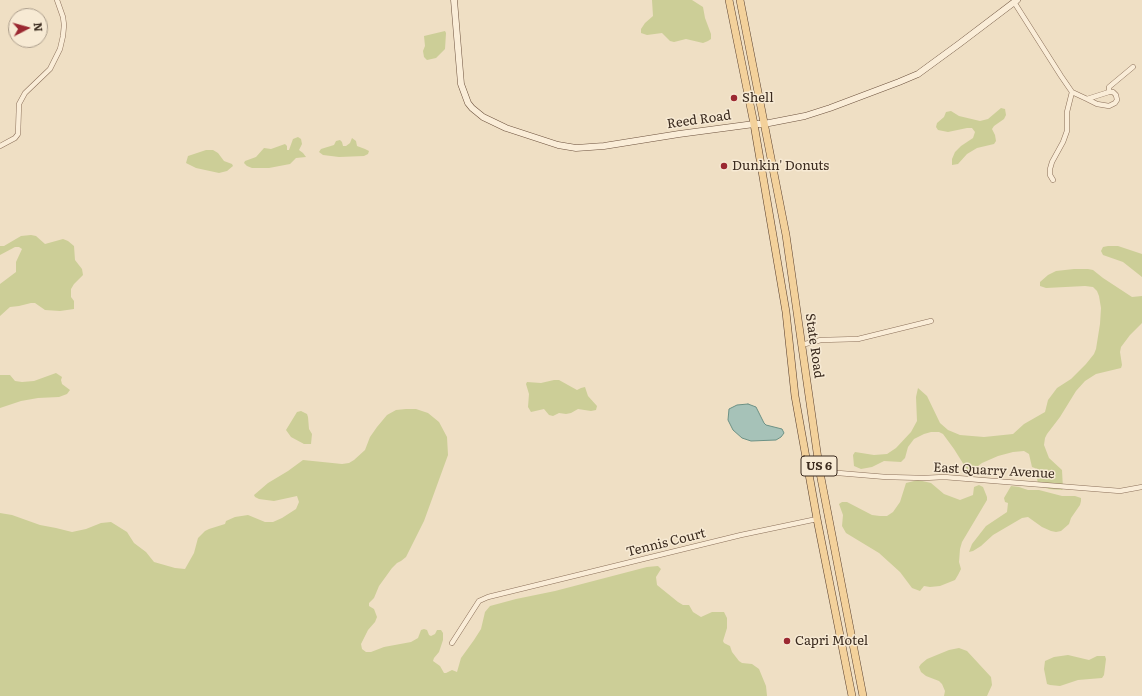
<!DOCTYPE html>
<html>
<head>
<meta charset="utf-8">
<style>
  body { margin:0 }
  #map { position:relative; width:1142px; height:696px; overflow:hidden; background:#efdfc4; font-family:Literata,serif }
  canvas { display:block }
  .north { position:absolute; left:8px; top:8px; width:40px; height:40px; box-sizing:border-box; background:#f7ead4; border:1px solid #ab9d8b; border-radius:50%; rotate:84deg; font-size:11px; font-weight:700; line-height:16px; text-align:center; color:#3a2a1e }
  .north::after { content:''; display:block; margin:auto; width:14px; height:18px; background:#9b2831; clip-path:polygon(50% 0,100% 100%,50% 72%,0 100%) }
</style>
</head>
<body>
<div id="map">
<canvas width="1142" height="696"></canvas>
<div class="north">N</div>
</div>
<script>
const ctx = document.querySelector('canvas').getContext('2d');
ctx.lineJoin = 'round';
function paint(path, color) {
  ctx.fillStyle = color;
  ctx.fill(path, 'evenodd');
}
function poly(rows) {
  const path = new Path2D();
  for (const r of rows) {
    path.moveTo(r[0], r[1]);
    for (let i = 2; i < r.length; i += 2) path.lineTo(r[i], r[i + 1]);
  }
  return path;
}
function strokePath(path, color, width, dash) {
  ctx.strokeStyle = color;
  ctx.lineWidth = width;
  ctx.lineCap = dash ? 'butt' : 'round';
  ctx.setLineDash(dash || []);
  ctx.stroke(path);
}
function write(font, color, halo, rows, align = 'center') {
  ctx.font = font + ' Literata,serif';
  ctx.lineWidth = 3;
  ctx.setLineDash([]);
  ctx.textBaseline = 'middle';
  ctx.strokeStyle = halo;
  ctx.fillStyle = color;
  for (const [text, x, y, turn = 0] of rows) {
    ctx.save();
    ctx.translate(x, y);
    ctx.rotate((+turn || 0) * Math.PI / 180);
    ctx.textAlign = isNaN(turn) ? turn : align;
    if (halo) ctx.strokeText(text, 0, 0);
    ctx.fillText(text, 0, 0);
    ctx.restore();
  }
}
paint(poly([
  [652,0,692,0,703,7,705,18,711,34,711,39,708,41,703,43,686,39,674,42,670,41,662,33,647,35,641,33,641,29,645,23,653,16],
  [445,31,446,33,445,49,436,58,427,60,424,57,423,51,425,46,424,36],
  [1001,108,1005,109,1006,115,1004,119,994,126,992,129,995,135,996,141,994,144,977,148,967,154,958,164,952,165,952,159,955,152,961,146,973,138,975,132,972,128,967,128,948,132,938,130,936,127,937,123,944,117,946,112,951,111,959,116,980,121,988,119],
  [298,137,301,139,302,144,299,150,303,153,306,157,296,158,290,164,269,168,252,168,247,166,244,163,245,161,256,157,264,148,271,149,285,144,287,146,287,150,289,150,293,139],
  [352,138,356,141,357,146,365,149,369,151,368,154,364,156,339,157,323,155,319,152,321,149,334,145,336,141,340,140,342,142,343,146,346,146,350,143],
  [206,150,213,150,218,153,224,161,232,164,233,166,227,171,219,173,196,168,186,163,188,156],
  [31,235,36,236,45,244,63,239,68,241,74,246,75,260,82,269,83,275,74,284,71,289,71,297,74,301,74,309,60,311,45,310,35,303,31,303,19,306,10,307,0,316,0,284,16,272,16,262,22,249,19,247,15,247,0,255,0,246,4,246,21,236],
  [1108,246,1118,246,1142,254,1142,277,1123,262,1103,255,1101,251,1103,247],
  [1074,269,1088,269,1093,270,1103,278,1132,297,1142,296,1142,323,1130,335,1121,347,1120,352,1122,365,1121,368,1096,374,1085,381,1076,391,1060,417,1047,434,1045,438,1044,445,1049,458,1062,470,1063,489,1062,490,1049,489,1042,487,1038,483,1037,479,1040,470,1032,467,1029,454,1024,451,1013,452,998,456,982,463,969,473,954,449,943,434,939,432,931,432,924,434,914,439,908,447,905,458,901,462,884,461,872,467,861,469,854,466,853,455,855,452,874,455,887,454,896,448,911,432,917,421,916,397,918,388,927,396,940,423,948,430,960,435,984,437,1013,434,1024,424,1045,412,1048,400,1057,388,1071,379,1086,364,1094,354,1096,349,1100,324,1101,308,1099,296,1097,291,1093,287,1085,286,1046,288,1040,286,1040,282,1048,275,1056,271],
  [56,373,62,377,61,380,62,384,70,390,67,394,59,397,38,398,21,401,0,408,0,375,10,375,15,381,22,382,34,381],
  [554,380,559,380,577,390,581,388,585,387,588,396,597,406,596,410,591,411,578,409,571,413,566,414,559,413,553,416,549,415,544,409,531,412,528,407,529,394,526,384,527,382,541,383],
  [406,409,416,409,428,413,439,422,447,437,448,455,424,521,406,557,401,561,397,563,392,568,379,586,374,598,369,603,369,606,374,609,377,617,375,622,368,630,361,644,362,649,366,652,371,652,384,647,411,642,418,638,421,630,424,629,427,630,429,635,431,636,435,634,437,630,441,630,443,633,443,640,439,652,434,658,433,661,440,666,444,673,446,673,452,670,457,672,461,658,474,640,481,629,485,612,490,606,516,599,555,591,647,567,658,566,661,569,656,577,657,585,678,602,683,605,689,605,693,612,701,617,712,612,724,612,727,618,727,628,723,641,724,643,730,646,732,652,739,661,742,663,752,664,759,669,766,686,767,696,0,696,0,513,12,515,40,525,56,528,72,532,86,529,101,523,111,522,127,532,134,543,146,552,154,562,175,568,185,569,194,553,198,538,205,531,209,529,225,524,226,521,235,517,248,515,265,522,273,522,282,518,296,509,299,502,297,496,274,501,259,499,255,497,254,495,268,483,288,471,303,460,342,464,349,463,354,460,365,450,370,437,377,427,387,415,396,410],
  [301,411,307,414,308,417,309,429,312,434,311,444,304,444,291,437,286,430,297,412],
  [918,480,931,483,944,494,960,500,973,495,974,487,979,485,983,487,987,497,987,500,962,542,960,549,959,562,961,569,958,575,955,580,940,586,930,587,924,586,920,591,912,588,900,572,879,553,846,533,842,526,843,515,839,504,842,502,847,502,872,515,880,516,887,516,893,512,900,502,906,483],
  [1011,486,1019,487,1028,490,1039,490,1062,496,1075,496,1081,498,1081,501,1080,505,1071,518,1069,524,1061,531,1056,532,1051,531,1042,527,1028,517,1022,518,993,535,981,546,973,551,969,552,972,544,986,526,1007,512,1008,503,1005,502,1004,498],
  [959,648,967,651,991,677,992,685,987,696,944,696,945,691,942,684,939,681,926,676,921,672,919,667,921,664,927,659,949,650],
  [1068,655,1089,660,1097,656,1105,656,1106,659,1104,675,1102,678,1078,680,1060,686,1050,685,1047,684,1044,669,1045,661,1054,657]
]), '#ccce97');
const water = poly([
  [748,404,756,407,764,423,766,425,782,429,784,433,781,437,776,440,751,441,742,438,733,430,728,420,729,409,737,405,748,404]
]);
paint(water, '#a6c2b8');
strokePath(water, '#6c9185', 1);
const street = poly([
  [1014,2,1061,76,1072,92,1087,99,1109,92,1113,92,1116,95,1117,100,1115,103,1109,106,1097,104,1087,99],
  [1109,92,1109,87,1133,67],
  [0,146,15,138,18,134,19,104,25,93,50,69,60,49,63,36,64,25,63,17,57,0],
  [1053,180,1050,175,1050,169,1052,162,1063,142,1067,131,1067,112,1072,92],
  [801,345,821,340,858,339,931,321],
  [820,473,838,473,886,477,924,478,944,477,1120,491,1142,487],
  [452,643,479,601,488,597,741,535,817,519]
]);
const secondary = poly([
  [454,0,461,84,468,103,472,108,483,117,506,128,558,145,576,148,604,146,679,134,754,124,764,124,805,116,830,108,899,82,918,74,959,44,1017,0]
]);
const primary = poly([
  [729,0,754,124,786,312,795,396,817,519,852,696],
  [740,0,786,235,820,473,863,696]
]);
strokePath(street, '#8b705a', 5.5);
strokePath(secondary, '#6c513d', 7);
strokePath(primary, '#583f2e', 8);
strokePath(street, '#faedd8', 4.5);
strokePath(secondary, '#faedd8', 6);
strokePath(primary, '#f3d19b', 7);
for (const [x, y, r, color] of [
  [734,98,4,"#9b2831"],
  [724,166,4,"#9b2831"],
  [787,641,4,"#9b2831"]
]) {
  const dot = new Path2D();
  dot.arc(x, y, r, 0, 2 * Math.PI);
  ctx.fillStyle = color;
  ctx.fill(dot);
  strokePath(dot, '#f7ead4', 1.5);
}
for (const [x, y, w] of [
  [819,466,36]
]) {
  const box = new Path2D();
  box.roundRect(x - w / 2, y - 10, w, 20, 3);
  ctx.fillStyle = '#f7ead4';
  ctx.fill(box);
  strokePath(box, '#3a2a1e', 1);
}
write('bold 12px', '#3a2a1e', null, [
  ["US 6",819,466]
]);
write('13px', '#3a2a1e', '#f7ead4', [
  ["Shell",742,98],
  ["Dunkin' Donuts",732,166],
  ["Capri Motel",795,641]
], 'left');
write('13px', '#3a2a1e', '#f7ead4', [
  ["Reed Road",699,120,-8],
  ["State Road",814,346,82],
  ["East Quarry Avenue",994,471,3],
  ["Tennis Court",666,543,-14]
]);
</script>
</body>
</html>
